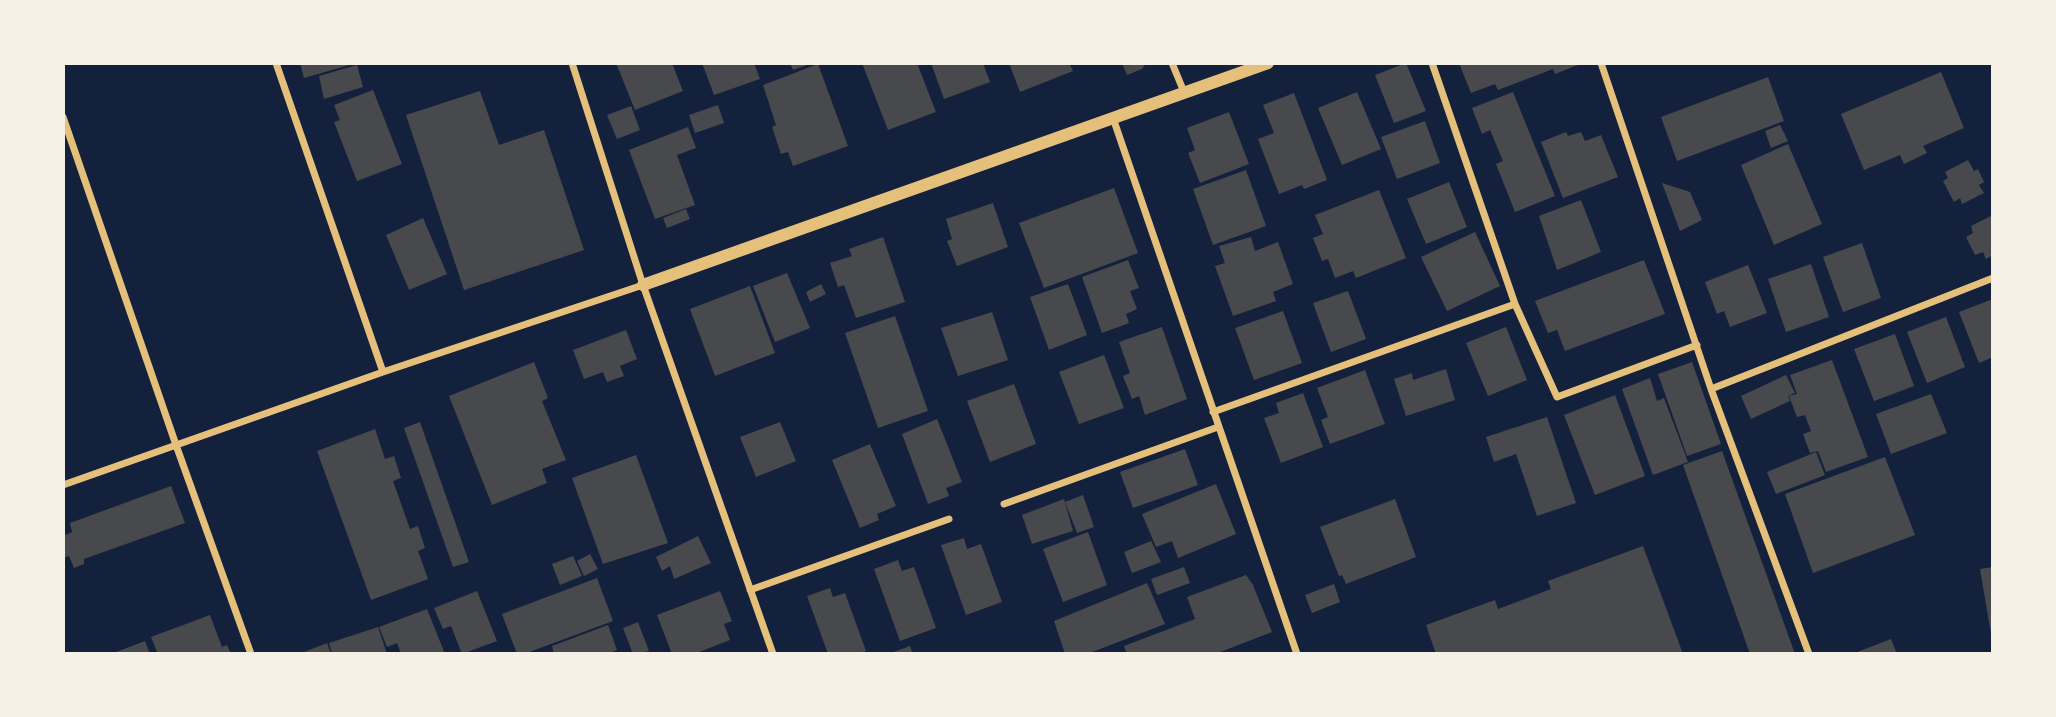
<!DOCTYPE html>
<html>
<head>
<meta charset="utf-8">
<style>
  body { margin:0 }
  #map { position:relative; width:2056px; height:717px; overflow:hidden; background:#14213d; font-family:"Libre Baskerville",serif }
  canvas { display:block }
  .frame { position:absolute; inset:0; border:65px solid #f6f1e7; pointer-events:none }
</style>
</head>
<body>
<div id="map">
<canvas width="2056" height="717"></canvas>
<div class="frame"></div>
</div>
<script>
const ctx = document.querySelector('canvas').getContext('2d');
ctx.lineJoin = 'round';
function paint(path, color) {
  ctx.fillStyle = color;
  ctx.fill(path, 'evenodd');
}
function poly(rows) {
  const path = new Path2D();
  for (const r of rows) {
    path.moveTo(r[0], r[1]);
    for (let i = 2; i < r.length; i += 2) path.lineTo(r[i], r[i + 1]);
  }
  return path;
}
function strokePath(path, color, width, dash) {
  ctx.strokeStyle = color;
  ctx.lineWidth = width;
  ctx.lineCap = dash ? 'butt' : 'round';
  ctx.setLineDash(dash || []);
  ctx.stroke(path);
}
paint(poly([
  [300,63,352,63,353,64,304,78],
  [616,63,672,63,683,91,635,110],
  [702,63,754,63,760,79,714,95],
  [790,63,812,63,793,70],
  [862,63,917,63,936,112,888,130],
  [931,63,983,63,990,82,944,99],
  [1009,63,1069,63,1073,71,1020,92],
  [1122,63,1146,63,1142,69,1127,75],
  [1406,63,1426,111,1394,123,1375,75],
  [1459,63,1583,63,1555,74,1553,69,1498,90,1495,84,1471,93],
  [818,64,848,146,793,166,788,152,781,154,772,127,776,125,763,85],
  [357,65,363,87,324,99,319,76],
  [1941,72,1964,128,1923,146,1927,153,1904,164,1900,155,1864,170,1841,114],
  [1768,77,1784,121,1677,161,1661,117],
  [373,90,402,164,357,181,334,122,340,120,334,105],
  [480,91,499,145,544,130,584,250,464,290,406,115],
  [1357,92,1381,149,1342,165,1318,108],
  [1513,92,1555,196,1515,212,1496,164,1503,161,1490,130,1482,134,1472,108],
  [1294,93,1327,180,1304,189,1302,185,1279,194,1258,139,1274,133,1263,105],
  [718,105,724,123,695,133,689,115],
  [631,106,640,130,617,139,607,115],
  [1229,112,1249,164,1200,183,1188,153,1195,150,1187,128],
  [1425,121,1440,163,1397,179,1381,137],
  [1780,125,1788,141,1771,148,1765,131],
  [688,127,696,148,677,155,695,205,655,219,629,150],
  [1566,132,1568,136,1581,132,1585,141,1601,135,1618,177,1563,198,1541,142],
  [1788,144,1822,224,1774,245,1741,165],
  [1968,160,1974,171,1978,169,1984,182,1979,185,1984,193,1962,204,1960,198,1954,202,1943,181,1948,178,1945,172],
  [1246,170,1266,226,1213,245,1193,189],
  [1449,182,1467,227,1426,244,1407,199],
  [1662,183,1690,192,1702,220,1680,231],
  [1114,188,1138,253,1044,288,1019,223],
  [1379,190,1406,258,1356,278,1353,271,1335,278,1328,259,1322,261,1313,238,1323,234,1315,215],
  [1581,200,1601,252,1557,270,1539,216],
  [993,203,1008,247,957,266,947,241,952,239,946,219],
  [686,209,690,219,667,228,663,218],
  [1991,216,1993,221,1993,255,1986,259,1983,252,1975,255,1966,237,1973,233,1971,226],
  [423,218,447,274,409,290,386,235],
  [1475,232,1500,286,1447,311,1421,257],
  [883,237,905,302,856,318,844,285,838,287,830,263,852,256,849,249],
  [1251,237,1255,251,1278,242,1293,284,1273,292,1276,301,1233,316,1215,266,1225,263,1219,246],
  [1862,243,1881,298,1843,312,1823,257],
  [1128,260,1139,288,1130,291,1137,309,1126,314,1129,323,1102,333,1082,277],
  [1644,260,1665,314,1565,351,1557,330,1548,333,1535,301],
  [1811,264,1829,317,1786,332,1768,279],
  [1748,265,1767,313,1730,327,1724,311,1717,314,1705,282],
  [787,273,810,328,775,342,753,286],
  [821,284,826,294,810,302,806,292],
  [1068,284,1087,335,1049,350,1030,297],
  [750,286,775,353,715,376,690,309],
  [1348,291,1366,339,1331,352,1313,303],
  [1993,299,1993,357,1979,363,1959,312],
  [1283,311,1302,363,1254,380,1235,328],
  [992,312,1008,360,958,376,941,328],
  [895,316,928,411,878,428,845,333],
  [1946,317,1965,367,1927,383,1907,332],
  [1162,327,1187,399,1145,415,1139,396,1132,399,1123,376,1130,373,1119,342],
  [1506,327,1527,380,1488,396,1466,343],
  [626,330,637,359,620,366,624,376,607,382,603,372,584,379,573,350],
  [1895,334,1914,386,1874,401,1854,349],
  [1104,355,1124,408,1079,424,1059,372],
  [1832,360,1868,457,1826,472,1818,451,1810,453,1803,434,1811,431,1805,415,1797,417,1789,396,1797,394,1790,375],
  [534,362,548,398,542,401,566,460,542,469,547,483,492,505,449,396],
  [1692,362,1721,444,1687,456,1658,374],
  [1446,369,1455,400,1406,416,1394,379,1412,373,1413,380],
  [1365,370,1385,424,1330,444,1321,420,1328,417,1317,388],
  [1786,375,1795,393,1788,396,1790,401,1751,419,1741,396],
  [1650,378,1657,401,1664,398,1688,462,1653,475,1622,389],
  [1014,384,1036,444,990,462,967,401],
  [1303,393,1323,447,1281,463,1264,418,1279,413,1276,403],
  [1931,394,1947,433,1891,454,1876,414],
  [1615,395,1645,476,1595,495,1564,415],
  [1547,417,1576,503,1537,516,1516,454,1494,462,1486,437],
  [937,419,962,482,946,488,949,496,928,504,902,434],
  [420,422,469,562,453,567,404,428],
  [780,422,796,461,756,477,740,437],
  [375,429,385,459,394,456,401,478,393,481,410,529,418,526,425,548,418,551,428,579,371,600,317,451],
  [870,444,896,506,877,514,879,520,860,528,832,460],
  [1185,449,1198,485,1133,508,1120,472],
  [1722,451,1795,654,1750,654,1683,465],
  [1816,452,1825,475,1776,494,1767,472],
  [636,455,668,543,603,564,572,478],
  [1885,457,1915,535,1813,573,1785,494],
  [1216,484,1236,534,1178,558,1172,541,1156,547,1142,514],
  [171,486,185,523,84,559,84,564,74,568,69,556,63,558,63,536,72,532,70,523],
  [1083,495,1094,527,1077,533,1065,502],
  [1064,499,1073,531,1032,544,1022,515],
  [1395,499,1416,557,1346,584,1342,575,1339,576,1320,527],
  [1088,532,1107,585,1063,602,1043,549],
  [698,536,711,563,674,579,670,566,662,571,656,557],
  [964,538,967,549,981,544,1002,602,966,615,941,545],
  [1151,541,1161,562,1132,573,1124,552],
  [1643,546,1683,654,1436,654,1426,625,1495,600,1498,609,1551,589,1548,581],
  [590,554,598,569,584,576,577,561],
  [573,556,582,576,560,585,552,564],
  [898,560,902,571,914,567,936,628,900,641,874,569],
  [1184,567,1190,583,1157,595,1151,579],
  [1993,567,1993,640,1992,640,1980,569],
  [1246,575,1253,585,1272,632,1215,654,1127,654,1124,646,1195,619,1187,597],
  [597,578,613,621,524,654,517,654,502,614],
  [1147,583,1165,624,1087,654,1065,654,1054,621],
  [1334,584,1340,602,1312,613,1305,595],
  [830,588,833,597,845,593,866,651,856,654,828,654,807,596],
  [477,591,497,641,462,654,451,626,443,629,434,608],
  [720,591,732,621,724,624,730,640,694,654,672,654,657,615],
  [427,609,445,654,401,654,397,643,387,647,379,627],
  [210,615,222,647,227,645,231,654,158,654,151,637],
  [638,622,649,651,633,654,623,628],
  [608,625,617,650,612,652,612,654,554,654,552,646],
  [378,627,387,654,332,654,329,643],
  [1891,639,1897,654,1852,654],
  [145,641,150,654,111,654],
  [327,643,331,654,299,654],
  [910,646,913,654,888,654]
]), '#48494c');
strokePath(poly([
  [276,63,383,372],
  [572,63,643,285,773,654],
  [1172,63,1184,92],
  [1432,63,1515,304,1557,397,1697,345],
  [1601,63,1711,389,1809,654],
  [63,117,176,445,251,654],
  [1113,118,1297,654],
  [1711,389,1993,278],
  [1213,412,1515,304],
  [63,485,383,372,643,285],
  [1004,504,1218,427],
  [750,590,949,519]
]), '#e5c07b', 7);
strokePath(poly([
  [643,285,1268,63]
]), '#e5c07b', 12);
</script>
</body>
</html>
